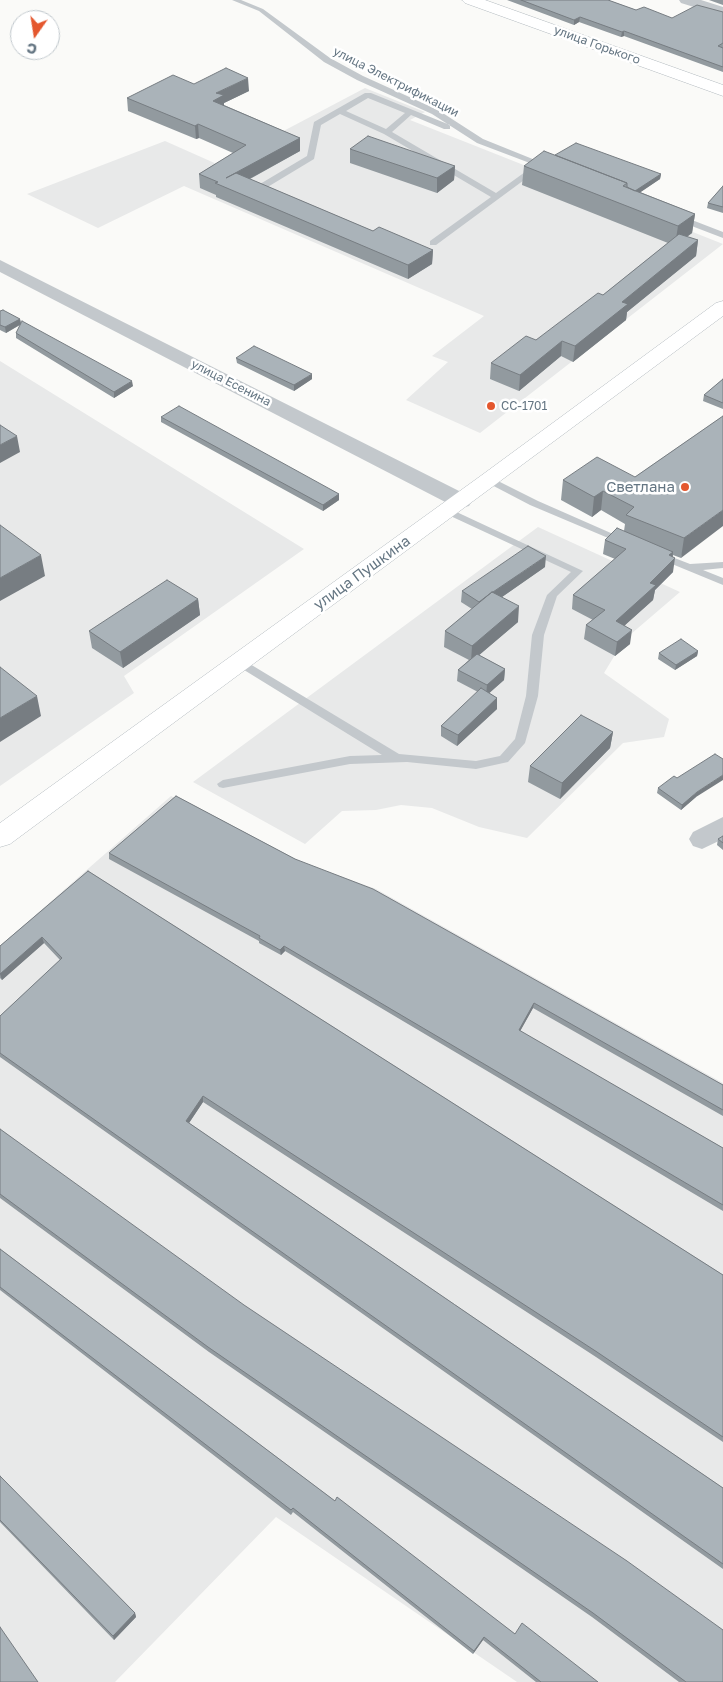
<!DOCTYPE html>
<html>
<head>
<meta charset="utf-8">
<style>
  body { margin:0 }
  #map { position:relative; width:723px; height:1682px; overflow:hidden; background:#fafaf8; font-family:"Golos Text",sans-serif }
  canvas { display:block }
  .north { position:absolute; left:10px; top:10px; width:50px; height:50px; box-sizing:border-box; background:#fff; border:1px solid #c1c8cd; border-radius:50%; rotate:193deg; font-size:14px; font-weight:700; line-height:20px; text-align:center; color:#657683 }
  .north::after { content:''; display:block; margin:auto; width:18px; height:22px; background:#e4572e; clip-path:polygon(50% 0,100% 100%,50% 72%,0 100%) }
</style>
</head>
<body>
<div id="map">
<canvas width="723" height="1682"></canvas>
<div class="north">С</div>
</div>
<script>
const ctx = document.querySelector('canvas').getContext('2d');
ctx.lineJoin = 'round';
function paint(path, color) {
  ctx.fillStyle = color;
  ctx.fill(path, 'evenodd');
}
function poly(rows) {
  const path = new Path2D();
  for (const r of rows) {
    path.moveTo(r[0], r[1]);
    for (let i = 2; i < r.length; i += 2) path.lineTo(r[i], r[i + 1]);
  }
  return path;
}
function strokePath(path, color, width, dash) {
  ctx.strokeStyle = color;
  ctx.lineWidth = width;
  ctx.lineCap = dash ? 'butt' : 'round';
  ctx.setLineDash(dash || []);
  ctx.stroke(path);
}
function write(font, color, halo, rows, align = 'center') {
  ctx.font = font + ' "Golos Text",sans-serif';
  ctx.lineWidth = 5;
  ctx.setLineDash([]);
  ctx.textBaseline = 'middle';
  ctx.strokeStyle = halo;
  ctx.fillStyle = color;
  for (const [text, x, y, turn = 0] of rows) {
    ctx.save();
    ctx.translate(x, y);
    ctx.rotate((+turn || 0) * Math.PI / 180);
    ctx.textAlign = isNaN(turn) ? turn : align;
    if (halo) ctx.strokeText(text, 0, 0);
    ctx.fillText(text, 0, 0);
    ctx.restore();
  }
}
paint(poly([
  [365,88,425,112,410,120,723,244,480,433,406,400,448,362,432,356,484,316,184,186,98,228,27,194,165,141,219,165],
  [0,361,304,549,124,676,134,693,0,786],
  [538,527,680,592,624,640,604,673,669,719,664,737,623,743,527,838,479,827,432,808,401,805,376,810,342,811,305,844,193,782],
  [171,796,293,859,376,889,723,1083,723,1682,517,1682,276,1517,115,1682,0,1682,0,946]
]), '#e8e9e9');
const secondary = poly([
  [462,0,485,0,723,85,723,96,465,3,462,0],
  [723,301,723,316,10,844,0,847,0,823,482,475,716,303,723,301]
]);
strokePath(secondary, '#b3babf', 1);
paint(poly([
  [232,0,241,0,263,9,330,58,363,76,438,110,483,139,550,166,543,168,477,143,432,114,357,80,324,62,259,11,232,0],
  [365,93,371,93,450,125,450,129,444,129,411,115,392,132,496,193,532,167,539,169,436,245,430,245,430,241,491,197,384,134,340,114,321,125,314,159,261,191,255,191,255,187,307,156,314,122,365,93],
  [368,98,405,113,386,129,346,111,368,98],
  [679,215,723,232,723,238,676,220,675,218,679,215],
  [490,477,538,501,629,541,628,543,620,543,530,505,486,482,485,480,490,477],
  [448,508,583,571,557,596,544,635,538,696,525,743,508,762,476,769,407,762,350,764,223,788,219,787,217,784,223,780,350,756,382,755,236,665,234,662,236,659,240,658,399,754,476,761,500,756,515,739,526,696,532,635,547,595,571,572,444,513,444,509,448,508],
  [659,552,690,564,723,562,723,568,703,570,723,578,723,585,655,557,654,555,659,552]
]), '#c3c8cc');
paint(poly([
  [679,0,701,0,723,7,723,16,681,3,679,0],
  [0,260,469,496,472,501,469,506,461,508,453,506,0,272,0,260],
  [723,817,723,839,702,849,693,846,689,839,693,832,723,817]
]), '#c3c8cc');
paint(secondary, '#fff');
paint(poly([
  [507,0,608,0,636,10,672,18,723,12,723,72,624,36,621,37,579,22,574,25],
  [709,0,723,0,723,5],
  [249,91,224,103,224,105,300,138,300,151,250,179,373,231,433,250,432,264,408,279,216,197,216,195,200,188,199,174,233,153,199,138,196,139,128,111,127,98],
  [350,149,455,166,454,180,437,193,350,163],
  [555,155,661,174,660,179,640,192,695,214,692,233,687,237,698,240,696,256,627,312,626,320,573,362,561,356,519,391,490,379,491,363,536,340,603,295,668,243,522,185,524,166],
  [723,186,723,213,707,208,708,203],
  [0,311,20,319,21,323,133,386,114,398,16,338,16,333,20,325,6,333,0,330],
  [236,358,312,379,294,391,237,363],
  [723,379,723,409,703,401,704,395],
  [723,416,681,558,673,555,673,572,655,590,653,600,625,625,630,644,615,656,584,639,586,625,593,620,572,609,573,595,615,559,603,554,605,540,624,531,625,524,601,510,592,517,561,500,563,480,635,477],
  [161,417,339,494,339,500,323,511,161,422],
  [545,567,502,597,518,622,479,655,505,669,504,680,489,693,497,698,497,709,457,746,441,736,441,726,478,692,457,681,458,670,469,660,444,647,445,631,472,609,461,602,462,591],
  [198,599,200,615,123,668,92,648,89,631],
  [698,651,697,656,675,670,658,659,659,653],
  [613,732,610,748,560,799,528,782,530,766],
  [677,778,696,797,681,810,657,793,658,788],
  [176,796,723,1085,723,1116,533,1008,520,1031,723,1148,723,1211,285,951,281,955,259,943,259,941,109,859,109,853],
  [723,836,723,850,717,845,718,839],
  [88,871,723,1275,723,1442,596,1357,203,1102,189,1123,723,1488,723,1569,0,1057,0,1016,60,960,44,943,2,980,0,978,0,946],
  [0,1129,723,1682,679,1682,592,1617,209,1352,0,1198],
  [0,1249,335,1501,515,1634,598,1682,536,1682,483,1640,473,1654,293,1512,291,1515,0,1290],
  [0,1476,135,1613,136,1617,114,1640,0,1522]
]), '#929a9f');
paint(poly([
  [580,17,579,22,574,25,574,20],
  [624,31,624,36,621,37,622,32],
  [248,78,249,91,224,103,224,109,213,101,216,93],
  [198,124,199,138,196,139,195,126],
  [300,138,300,151,231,189,226,178],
  [455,166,454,180,437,193,437,178],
  [661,174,660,179,635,196,635,191],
  [695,214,692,233,675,245,678,226],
  [698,240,696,256,627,312,626,320,573,362,575,346,622,302],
  [433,250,432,264,408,279,408,265],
  [20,319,21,324,6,333,5,327],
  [562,341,561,356,519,391,520,375],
  [312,374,312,379,294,391,294,385],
  [132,381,133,386,114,398,114,392],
  [17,436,20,452,0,463,0,445],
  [603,491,601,510,592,517,594,497],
  [339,494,339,500,323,511,323,505],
  [723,510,723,526,681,558,684,538],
  [673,552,672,561,675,558,673,572,655,590,653,600,614,635,616,621,669,555],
  [41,555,45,576,0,601,0,578],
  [546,556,545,567,479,613,479,602],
  [198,599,200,615,123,668,120,652],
  [519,606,518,622,471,662,472,646],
  [632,630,630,644,615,656,617,642],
  [698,651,697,656,675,670,676,665],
  [505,669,504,680,486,696,487,685],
  [37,696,41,716,0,742,0,718],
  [497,698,497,709,457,746,458,735],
  [613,732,610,748,560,799,562,783],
  [723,775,723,780,696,797,681,810,682,805,697,792],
  [42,937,44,943,2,980,0,974],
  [284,946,285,951,281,955,280,950],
  [534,1003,533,1008,518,1035,519,1030],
  [203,1096,203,1102,187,1126,186,1121],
  [135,1613,136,1617,114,1640,113,1636],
  [484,1637,483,1640,473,1654,474,1651]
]), '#777d82');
const building = poly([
  [521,0,608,0,636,10,644,7,672,18,697,5,723,12,723,43,718,46,723,48,723,67,624,31,622,32,580,17,574,20,521,0],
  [226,68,248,78,216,93,224,95,213,101,300,138,226,178,236,173,373,231,379,227,433,250,408,265,215,183,218,182,199,174,246,145,198,124,195,126,127,98,173,75,194,84,226,68],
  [368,136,455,166,437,178,350,149,368,136],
  [576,143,661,174,635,191,627,187,627,183,555,155,576,143],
  [544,151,627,183,623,186,695,214,678,226,524,166,544,151],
  [723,186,723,207,708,203,723,186],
  [679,234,698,240,622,302,628,304,575,346,562,341,520,375,491,363,526,336,536,340,598,293,603,295,679,234],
  [3,310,20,319,5,327,0,325,0,311,3,310],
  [22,321,132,381,114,392,16,333,22,321],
  [254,346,312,374,294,385,236,358,254,346],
  [723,379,723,403,704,395,723,379],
  [179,406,339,494,323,505,161,417,179,406],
  [723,416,723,510,684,538,626,515,634,507,603,491,594,497,563,480,597,457,635,477,723,416],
  [0,425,17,436,0,445,0,425],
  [0,525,41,555,0,578,0,525],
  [617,528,673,552,669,555,675,558,650,583,656,585,616,621,632,630,617,642,586,625,605,610,573,595,626,549,605,540,617,528],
  [528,546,546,556,493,592,492,592,479,602,462,591,528,546],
  [167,580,198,599,120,652,89,631,167,580],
  [492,592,519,606,472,646,445,631,492,592],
  [681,639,698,651,676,665,659,653,681,639],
  [477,654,505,669,487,685,458,670,477,654],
  [0,667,37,696,0,718,0,667],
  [481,688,497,698,458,735,441,726,481,688],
  [581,715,613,732,562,783,530,766,581,715],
  [715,754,723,759,723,775,697,792,682,805,658,788,674,776,677,778,715,754],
  [176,796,295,859,373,889,723,1085,723,1110,534,1003,519,1030,723,1148,723,1205,284,946,280,950,259,938,260,936,109,853,176,796],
  [723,836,723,843,718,839,723,836],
  [88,871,723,1275,723,1437,597,1352,203,1096,186,1121,723,1488,723,1564,0,1053,0,1016,62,958,42,937,0,974,0,946,88,871],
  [0,1129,244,1305,627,1561,723,1630,723,1682,686,1682,593,1613,208,1347,0,1194,0,1129],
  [0,1249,335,1501,337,1497,515,1634,522,1623,598,1682,541,1682,484,1637,474,1651,293,1508,291,1510,0,1287,0,1249],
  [0,1476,135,1613,113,1636,0,1520,0,1476],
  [0,1627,38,1682,0,1682,0,1627]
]);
paint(building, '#aab3b9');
strokePath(building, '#777d82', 1);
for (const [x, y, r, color] of [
  [491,406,5,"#e4572e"],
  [685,487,5,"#e4572e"]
]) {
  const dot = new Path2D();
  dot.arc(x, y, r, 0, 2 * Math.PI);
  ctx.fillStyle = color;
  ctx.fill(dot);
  strokePath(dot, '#fff', 2);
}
write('12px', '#657683', '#fff', [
  ["улица Горького",597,45,20],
  ["улица Электрификации",396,82,27],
  ["улица Есенина",231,383,27]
]);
write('12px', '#657683', '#fff', [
  ["СС-1701",501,406]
], 'left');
write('15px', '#657683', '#fff', [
  ["Светлана",675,487]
], 'right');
write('15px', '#657683', '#fff', [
  ["улица Пушкина",362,573,-36]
]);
</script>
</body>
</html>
